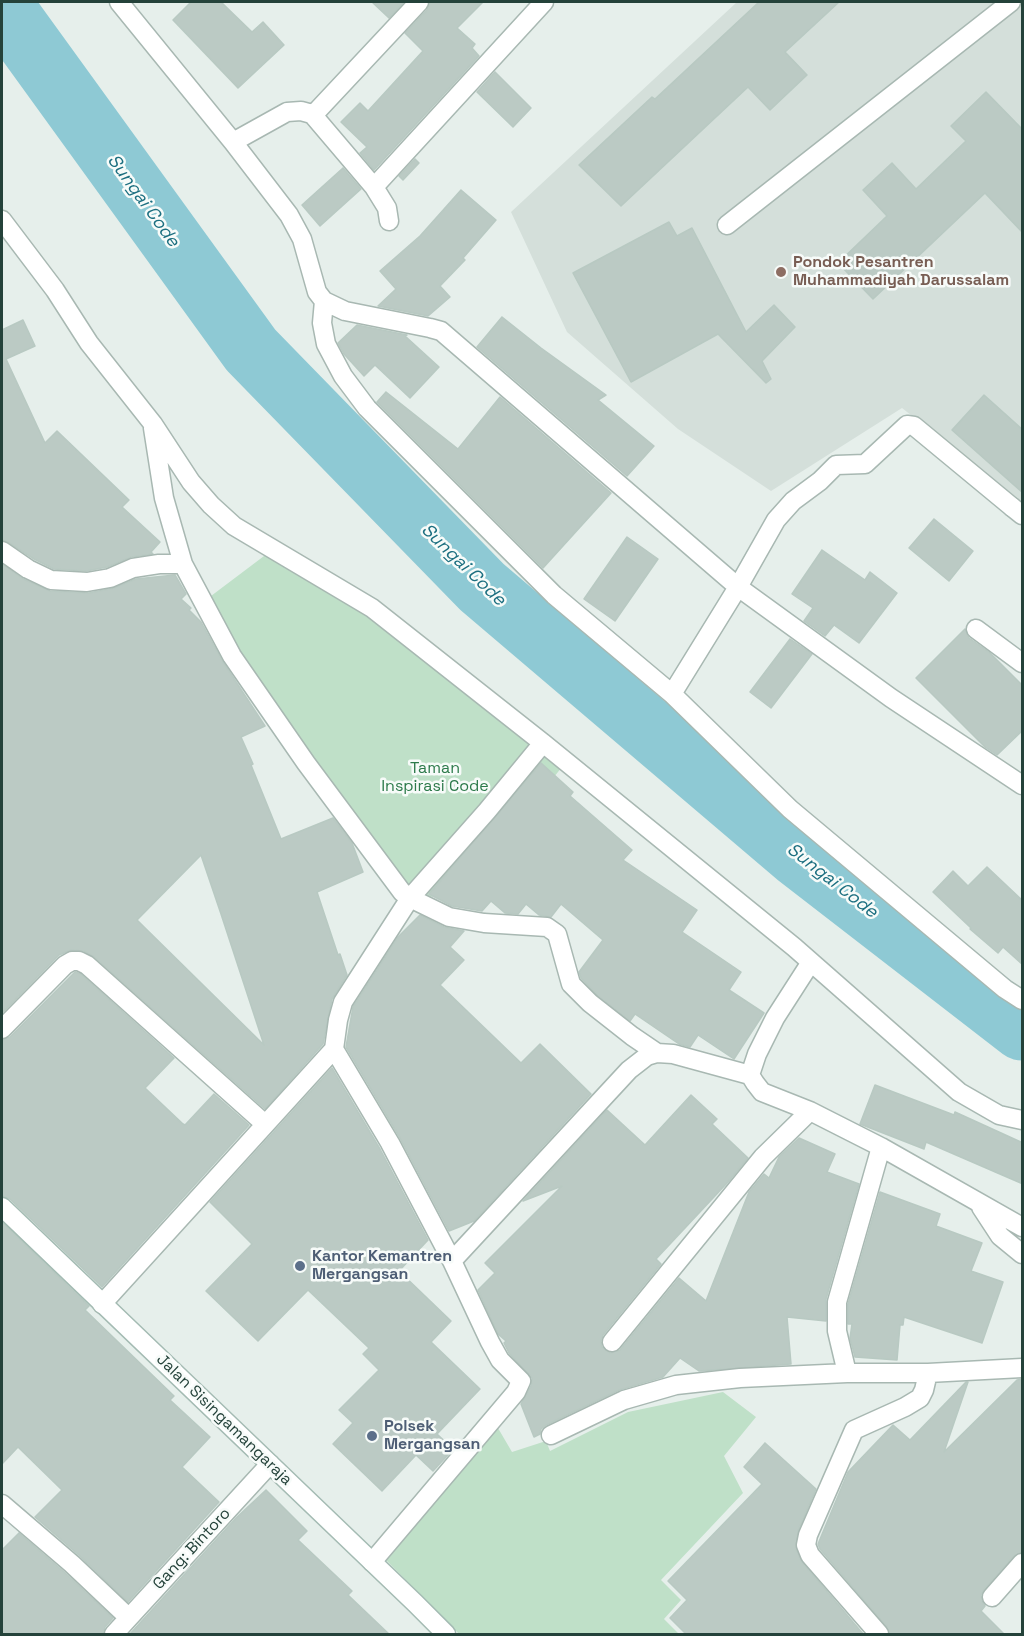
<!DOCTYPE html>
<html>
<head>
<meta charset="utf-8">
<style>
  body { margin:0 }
  #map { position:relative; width:1024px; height:1636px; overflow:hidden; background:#e6efeb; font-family:"Space Grotesk",sans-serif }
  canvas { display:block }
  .frame { position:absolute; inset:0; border:3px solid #24423a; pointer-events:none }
</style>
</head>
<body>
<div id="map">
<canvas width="1024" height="1636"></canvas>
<div class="frame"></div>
</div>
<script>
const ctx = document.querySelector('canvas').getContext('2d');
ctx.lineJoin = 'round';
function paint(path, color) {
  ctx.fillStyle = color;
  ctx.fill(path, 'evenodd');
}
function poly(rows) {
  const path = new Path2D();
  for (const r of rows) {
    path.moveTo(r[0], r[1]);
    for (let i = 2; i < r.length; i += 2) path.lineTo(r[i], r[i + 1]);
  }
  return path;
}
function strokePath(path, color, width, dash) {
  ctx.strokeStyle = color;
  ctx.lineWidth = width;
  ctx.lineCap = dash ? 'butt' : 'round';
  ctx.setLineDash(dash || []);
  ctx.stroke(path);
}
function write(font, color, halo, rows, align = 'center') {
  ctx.font = font + ' "Space Grotesk",sans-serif';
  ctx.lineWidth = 5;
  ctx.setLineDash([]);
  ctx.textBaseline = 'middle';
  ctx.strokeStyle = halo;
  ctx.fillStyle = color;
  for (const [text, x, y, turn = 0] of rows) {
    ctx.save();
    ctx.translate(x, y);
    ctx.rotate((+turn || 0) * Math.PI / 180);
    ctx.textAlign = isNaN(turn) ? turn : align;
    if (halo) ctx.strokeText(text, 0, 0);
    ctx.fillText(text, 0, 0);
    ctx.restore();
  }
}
paint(poly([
  [737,2,1022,2,1022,502,902,408,771,491,678,429,567,332,511,212]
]), '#d4dfda');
paint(poly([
  [272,550,372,608,562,767,456,899,413,895,232,656,211,596],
  [723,1392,756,1417,724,1456,743,1493,661,1580,681,1600,664,1619,679,1634,459,1634,385,1559,495,1423,512,1452,546,1441,550,1451,628,1412]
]), '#bfe0c8');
strokePath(poly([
  [2,6,251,350,482,587,797,855,1022,1029]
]), '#8ec9d4', 63);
const building = poly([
  [191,2,221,2,252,32,263,22,284,45,238,88,173,20,191,2],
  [372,2,404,2,389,18,372,2],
  [430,2,483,2,457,28,475,44,472,48,479,56,374,170,360,153,367,147,341,122,360,103,368,111,423,51,405,33,427,10,430,2],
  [759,2,839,2,785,52,807,75,770,110,748,87,621,206,579,165,652,97,655,99,759,2],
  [495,72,531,108,513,127,477,92,495,72],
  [986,92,1023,130,1023,233,985,193,873,299,838,263,887,216,863,190,892,163,916,189,966,141,951,126,986,92],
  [415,159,419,163,403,180,399,176,415,159],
  [343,168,361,189,320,226,302,205,343,168],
  [461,190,496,220,463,258,465,260,440,286,450,297,428,316,378,306,396,289,380,271,420,236,461,190],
  [669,222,677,236,692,228,746,332,774,305,795,327,762,361,771,379,766,383,718,334,631,382,573,273,669,222],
  [502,317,541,348,606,395,598,400,654,446,627,476,477,347,502,317],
  [23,320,35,346,6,359,45,443,57,431,129,500,122,507,160,542,151,552,153,554,131,557,107,567,86,571,54,569,34,559,8,542,2,540,2,330,23,320],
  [357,325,407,335,405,336,439,367,410,398,375,365,364,376,344,354,338,343,357,325],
  [386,392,458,449,500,397,611,493,543,568,377,402,386,392],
  [984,395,1023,430,1023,493,952,430,984,395],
  [934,519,973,551,949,581,909,548,934,519],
  [627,537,658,559,615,621,584,599,627,537],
  [822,550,865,580,870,572,897,593,859,643,834,625,825,636,804,621,813,608,792,594,822,550],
  [2,564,23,579,50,591,89,593,114,588,136,579,175,575,186,594,181,599,191,608,189,610,201,622,223,662,265,726,241,737,253,764,251,765,281,839,333,818,352,843,363,872,317,892,338,955,340,954,347,975,332,999,323,1044,265,1109,94,957,84,951,71,950,59,955,2,1013,2,564],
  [201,855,221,914,264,1045,137,920,201,855],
  [965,629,969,638,990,653,1023,686,1023,730,997,755,985,747,916,678,965,629],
  [790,639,812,654,771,708,750,692,790,639],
  [541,763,573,792,570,796,632,850,623,860,697,910,682,932,741,972,729,990,764,1013,734,1059,698,1035,690,1047,679,1044,635,1014,630,1021,597,995,581,978,579,972,603,940,561,904,551,917,539,915,526,904,518,914,505,913,491,901,482,911,452,906,429,894,541,763],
  [987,867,1023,901,1023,965,1003,947,998,953,970,929,971,928,933,892,953,871,968,886,987,867],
  [420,915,444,927,464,931,450,947,464,960,440,985,521,1063,540,1044,591,1094,474,1221,449,1231,400,1138,346,1047,353,1007,398,937,420,915],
  [75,972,81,974,174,1058,145,1088,183,1124,185,1125,214,1094,249,1125,102,1287,10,1199,2,1196,2,1040,10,1037,75,972],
  [332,1068,380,1149,428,1240,399,1271,451,1321,431,1342,480,1389,437,1434,453,1449,446,1457,433,1471,416,1455,382,1491,333,1444,353,1423,339,1410,379,1370,363,1354,369,1348,308,1290,258,1341,206,1291,252,1244,210,1202,332,1068],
  [875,1085,954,1115,955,1112,1023,1143,1023,1184,926,1142,924,1149,860,1124,875,1085],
  [691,1095,717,1119,712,1124,748,1158,728,1182,656,1259,661,1264,603,1335,601,1341,602,1347,610,1353,620,1350,679,1278,706,1301,749,1192,764,1174,769,1178,779,1157,799,1138,835,1154,827,1172,859,1184,826,1299,826,1321,787,1317,791,1364,699,1371,680,1358,663,1377,619,1390,546,1425,541,1429,540,1434,534,1437,521,1404,531,1386,532,1378,509,1353,504,1343,506,1341,498,1334,478,1290,495,1273,485,1263,562,1186,523,1201,607,1110,645,1145,691,1095],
  [880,1192,940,1214,936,1226,982,1243,971,1271,1003,1282,982,1343,904,1317,903,1325,900,1325,897,1360,855,1357,850,1338,852,1324,848,1324,848,1304,880,1192],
  [2,1222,89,1306,85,1310,174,1396,170,1400,210,1437,182,1467,219,1502,128,1602,80,1556,35,1517,62,1490,18,1447,2,1464,2,1222],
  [1023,1379,1023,1552,1014,1556,984,1590,981,1595,982,1601,985,1606,981,1611,1005,1635,890,1635,887,1627,820,1549,818,1544,848,1472,893,1425,910,1440,966,1382,968,1382,944,1452,1017,1380,1023,1379],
  [765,1443,816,1489,798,1531,796,1549,802,1562,864,1635,687,1635,670,1618,687,1600,668,1581,762,1484,744,1467,765,1443],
  [266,1490,307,1531,298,1540,352,1591,348,1595,390,1635,129,1635,236,1518,266,1490],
  [19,1533,64,1572,113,1618,105,1627,103,1635,2,1635,2,1550,19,1533]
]);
paint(building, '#bbcac4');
strokePath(building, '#b8c9c2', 1.5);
const lane = poly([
  [738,587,776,520,793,501,820,481,836,465,865,464,907,425,914,426,1012,507],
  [976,629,1022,663]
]);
const street = poly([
  [119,2,233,142,289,215,302,239,317,292,324,301,345,311,430,328,441,331,738,587,891,698,1022,785],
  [312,114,374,187,544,2],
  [233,142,287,112,301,111,312,114,317,111,419,2],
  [374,187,387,208,389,221],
  [2,220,55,290,89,343,153,424,191,482,211,505,234,526,372,608,543,743,794,947,959,1092,999,1115,1022,1120],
  [727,225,1011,2],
  [324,301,322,323,326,344,343,376,367,408,554,595,672,694],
  [153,428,164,498,183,564,232,656,306,763,402,892,410,898,487,811,543,743],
  [1012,507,1022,515],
  [2,551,28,569,51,580,87,582,110,578,133,568,159,564,183,564],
  [738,587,672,694,790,809,1005,989,1022,1000],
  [811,962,775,1018,757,1054,750,1075,755,1083,762,1092,810,1111,881,1147,1022,1227],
  [2,1029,65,965,72,961,79,961,87,965,265,1124],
  [334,1049,390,1143,452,1261,490,1342,500,1360,521,1381,516,1392,372,1562],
  [981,1207,1000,1236,1022,1254],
  [452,1261,629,1070,647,1056,657,1053,673,1054,750,1075],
  [102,1304,334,1049,338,1020,343,1002,410,898,449,917,484,923,547,927,557,934,571,984,590,1003,632,1036,657,1053],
  [612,1342,763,1157,810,1111],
  [847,1373,837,1331,837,1302,881,1147],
  [551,1435,624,1400,676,1385,740,1378,847,1373,928,1373,1022,1368],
  [2,1504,72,1564,128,1617],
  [992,1597,1022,1563],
  [114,1634,270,1464],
  [879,1634,810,1555,806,1545,808,1535,854,1430,905,1407,920,1398,924,1390,928,1373]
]);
const secondary = poly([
  [2,1207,415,1603,446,1634]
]);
strokePath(lane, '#a8b8b2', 21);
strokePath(street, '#a8b8b2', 21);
strokePath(secondary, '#a4bbb3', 21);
strokePath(lane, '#fff', 18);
strokePath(street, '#fff', 18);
strokePath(secondary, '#fff', 18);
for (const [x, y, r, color] of [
  [781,272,6,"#8d6e63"],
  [300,1266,6,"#5c6f8a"],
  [372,1436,6,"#5c6f8a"]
]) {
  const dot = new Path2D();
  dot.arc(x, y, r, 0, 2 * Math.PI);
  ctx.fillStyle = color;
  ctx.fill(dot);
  strokePath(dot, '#f7fbf9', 2);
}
write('bold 16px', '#785e54', '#f7fbf9', [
  ["Pondok Pesantren",793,263],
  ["Muhammadiyah Darussalam",793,281]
], 'left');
write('16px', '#2d7a4b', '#f7fbf9', [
  ["Taman",435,769],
  ["Inspirasi Code",435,787]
]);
write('bold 16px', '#4e5e75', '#f7fbf9', [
  ["Kantor Kemantren",312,1257],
  ["Mergangsan",312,1275],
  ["Polsek",384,1427],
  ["Mergangsan",384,1445]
], 'left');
write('16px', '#24423a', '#f7fbf9', [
  ["Jalan Sisingamangaraja",224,1420,44],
  ["Gang: Bintoro",192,1549,-47]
]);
write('italic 18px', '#1c6f80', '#f7fbf9', [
  ["Sungai Code",143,201,54],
  ["Sungai Code",463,565,44],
  ["Sungai Code",832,881,38]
]);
</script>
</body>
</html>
